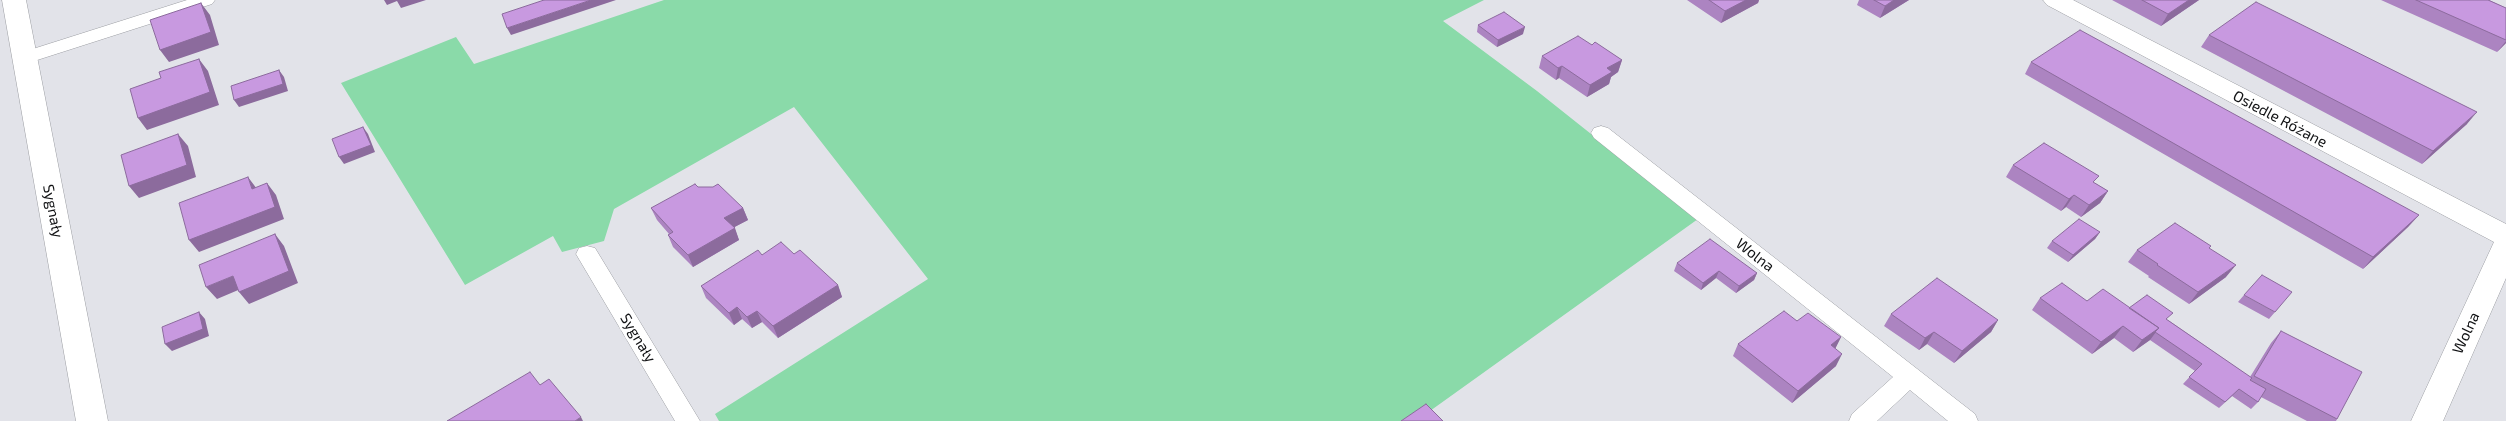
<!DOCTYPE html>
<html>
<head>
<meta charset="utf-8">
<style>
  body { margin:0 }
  canvas { display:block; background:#e2e3e9 }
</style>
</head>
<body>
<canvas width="2506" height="421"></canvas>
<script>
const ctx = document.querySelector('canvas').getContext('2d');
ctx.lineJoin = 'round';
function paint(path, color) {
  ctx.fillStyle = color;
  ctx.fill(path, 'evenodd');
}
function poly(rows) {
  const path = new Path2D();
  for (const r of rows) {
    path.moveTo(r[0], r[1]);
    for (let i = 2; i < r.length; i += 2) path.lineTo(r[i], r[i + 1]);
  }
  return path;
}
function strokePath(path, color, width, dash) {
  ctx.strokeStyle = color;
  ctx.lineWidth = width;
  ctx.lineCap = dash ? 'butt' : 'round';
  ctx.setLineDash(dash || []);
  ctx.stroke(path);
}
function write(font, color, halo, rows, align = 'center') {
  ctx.font = font + ' "Exo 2",sans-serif';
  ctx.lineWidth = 5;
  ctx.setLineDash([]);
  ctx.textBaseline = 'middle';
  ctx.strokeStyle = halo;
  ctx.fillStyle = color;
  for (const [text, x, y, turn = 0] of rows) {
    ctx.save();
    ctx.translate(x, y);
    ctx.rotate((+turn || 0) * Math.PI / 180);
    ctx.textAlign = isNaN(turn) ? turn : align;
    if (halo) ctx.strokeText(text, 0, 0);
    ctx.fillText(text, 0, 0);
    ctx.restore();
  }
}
paint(poly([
  [664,0,1484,0,1443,21,1537,91,1698,219,1416,421,719,421,715,414,928,279,794,107,614,209,604,241,562,252,553,236,465,285,341,83,456,37,474,64]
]), '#8adaa9');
const lane = poly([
  [187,0,215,0,212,4,31,62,24,64,17,62,15,58,17,54,187,0],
  [1601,126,1608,128,1975,414,1978,421,1948,421,1910,390,1877,421,1849,421,1852,414,1893,377,1594,138,1591,133,1594,128,1601,126],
  [587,246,595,248,700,421,675,421,576,254,579,248,587,246]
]);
const street = poly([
  [2,0,26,0,108,421,76,421,2,0],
  [2043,0,2073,0,2506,224,2506,278,2443,421,2411,421,2494,242,2047,5,2043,0]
]);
strokePath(lane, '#9c9ea3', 1);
strokePath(street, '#9c9ea3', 1);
paint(lane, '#fff');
paint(street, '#fff');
paint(poly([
  [1687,0,1759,0,1758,3,1721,23],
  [1859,0,1909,0,1880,18,1857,5],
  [2112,0,2199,0,2161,26],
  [2381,0,2489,0,2506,8,2506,43,2497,52],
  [1478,25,1523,34,1497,47,1477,32],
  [2209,35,2467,124,2422,164,2201,47],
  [1592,45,1622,60,1618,72,1611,77,1609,84,1587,97,1559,78,1556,80,1539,68,1542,56],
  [2031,62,2419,215,2408,227,2363,269,2025,74],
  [2013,165,2095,183,2108,191,2100,203,2081,217,2066,207,2061,211,2006,177],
  [698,187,743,208,748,220,734,227,739,240,693,267,673,247,668,235,669,234,657,220,651,208],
  [2100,232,2095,239,2068,262,2047,248,2052,241],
  [2210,249,2226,277,2189,304,2148,277,2149,276,2128,262,2137,250],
  [794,254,838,285,842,297,778,338,762,322,752,328,742,319,734,325,706,298,701,286,762,255],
  [1677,263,1757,273,1754,280,1736,293,1716,278,1701,290,1674,271],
  [2244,295,2275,312,2269,319,2238,302],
  [2040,298,2087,301,2129,308,2168,320,2250,377,2271,343,2281,331,2337,419,2336,421,2307,421,2261,397,2258,402,2251,409,2232,396,2219,408,2183,384,2195,371,2150,340,2133,352,2114,338,2092,354,2032,310],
  [1891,314,1998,320,1991,332,1954,363,1927,344,1919,350,1884,326],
  [1797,321,1841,337,1835,349,1836,366,1792,403,1733,356,1738,344]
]), '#ac84c1');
paint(poly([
  [384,0,426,0,401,8,397,1,387,5],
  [591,0,616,0,511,35,507,28],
  [1746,0,1759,0,1758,3,1721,23,1725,11],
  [1894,0,1909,0,1880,18,1885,6],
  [2189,0,2199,0,2161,26,2168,14],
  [201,3,210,15,219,45,169,62,160,50],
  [1525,27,1523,34,1497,47,1498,40],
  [2506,41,2506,43,2497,52],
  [199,59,208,71,219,105,147,130,138,118],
  [1622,60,1618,72,1611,77,1609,84,1587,97,1590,85,1607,68],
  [1562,66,1559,78,1556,80,1558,68],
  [279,70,284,77,288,91,239,107,234,100],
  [2477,112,2467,124,2422,164,2433,151],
  [363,127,368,134,375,152,344,164,339,157],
  [178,134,188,146,196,177,139,198,129,186],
  [248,177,257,189,252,189],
  [267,183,276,195,284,219,199,252,189,240],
  [2108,191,2100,203,2081,217,2089,205],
  [2074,195,2066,207,2061,211,2069,199],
  [743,208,748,220,729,230,724,218],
  [2419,215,2408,227,2363,269,2373,257],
  [735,228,739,240,693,267,688,255],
  [2100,232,2095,239,2068,262,2073,255],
  [275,234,284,246,298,283,249,304,239,292],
  [2236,265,2226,277,2189,304,2198,292],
  [1719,271,1716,278,1701,290,1703,283],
  [1757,273,1754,280,1736,293,1739,286],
  [233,276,243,288,217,299,206,287],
  [838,285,842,297,778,338,773,326],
  [737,307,742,319,734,325,729,313],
  [757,311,762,322,752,328,747,317],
  [199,312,205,319,209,336,172,351,165,344],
  [1998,320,1991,332,1954,363,1962,351],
  [2123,326,2114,338,2092,354,2101,342],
  [2159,328,2150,340,2133,352,2142,340],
  [1934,332,1927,344,1919,350,1925,338],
  [1841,337,1835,349,1831,345],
  [1842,354,1836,366,1792,403,1798,391],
  [581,417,583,421,575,421]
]), '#8c6b9d');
const building = poly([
  [544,0,591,0,507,28,502,14,544,0],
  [1709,0,1746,0,1725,11,1709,0],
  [1874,0,1894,0,1885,6,1874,0],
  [2142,0,2189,0,2168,14,2142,0],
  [2416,0,2488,0,2506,8,2506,40,2416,0],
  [2256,2,2477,112,2433,151,2209,35,2256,2],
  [201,3,211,32,160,50,150,20,201,3],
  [1504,12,1525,27,1498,40,1478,25,1504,12],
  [2080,30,2419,215,2373,257,2031,62,2080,30],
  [1578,36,1592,45,1595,42,1622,60,1607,68,1612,72,1590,85,1562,66,1558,68,1542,56,1578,36],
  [199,59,210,92,138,118,130,89,161,78,159,72,199,59],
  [279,70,283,84,234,100,231,86,279,70],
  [363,127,371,145,339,157,332,139,363,127],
  [178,134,187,165,129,186,121,155,178,134],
  [2044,143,2099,176,2093,182,2108,191,2089,205,2074,195,2069,199,2013,165,2044,143],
  [248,177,252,189,267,183,275,207,189,240,179,203,248,177],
  [695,184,698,187,713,187,718,184,743,208,724,218,735,228,688,255,668,235,673,232,651,208,695,184],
  [2079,219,2100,232,2073,255,2052,241,2079,219],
  [2175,223,2211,246,2209,248,2236,265,2198,292,2157,265,2158,264,2137,250,2175,223],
  [275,234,289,271,239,292,233,276,206,287,199,265,275,234],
  [1710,239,1757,273,1739,286,1719,271,1703,283,1677,263,1710,239],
  [781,242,794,254,800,250,838,285,773,326,757,311,747,317,737,307,729,313,701,286,758,250,762,255,781,242],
  [2262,275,2292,292,2275,312,2244,295,2262,275],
  [1937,278,1998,320,1962,351,1934,332,1925,338,1891,314,1937,278],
  [2062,283,2087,301,2103,289,2159,328,2142,340,2123,326,2101,342,2040,298,2062,283],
  [2147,295,2173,313,2166,319,2252,378,2250,380,2266,389,2258,402,2239,389,2225,402,2189,377,2202,364,2155,332,2159,328,2129,308,2147,295],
  [1784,311,1797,321,1808,313,1841,337,1831,345,1842,354,1798,391,1738,344,1784,311],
  [199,312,203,329,165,344,162,327,199,312],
  [2281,331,2362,372,2337,419,2254,376,2281,331],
  [530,372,540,385,549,379,581,417,575,421,447,421,530,372],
  [1426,404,1443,421,1401,421,1426,404]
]);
paint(building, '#c899e0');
strokePath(building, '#8c6b9d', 1);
write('15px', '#121315', '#fff', [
  ["Osiedle Różane",2280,119,28],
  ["Sygnały",53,211,79],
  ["Wolna",1755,255,38],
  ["Wolna",2466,333,-65],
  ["Sygnały",638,338,59]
]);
</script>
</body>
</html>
